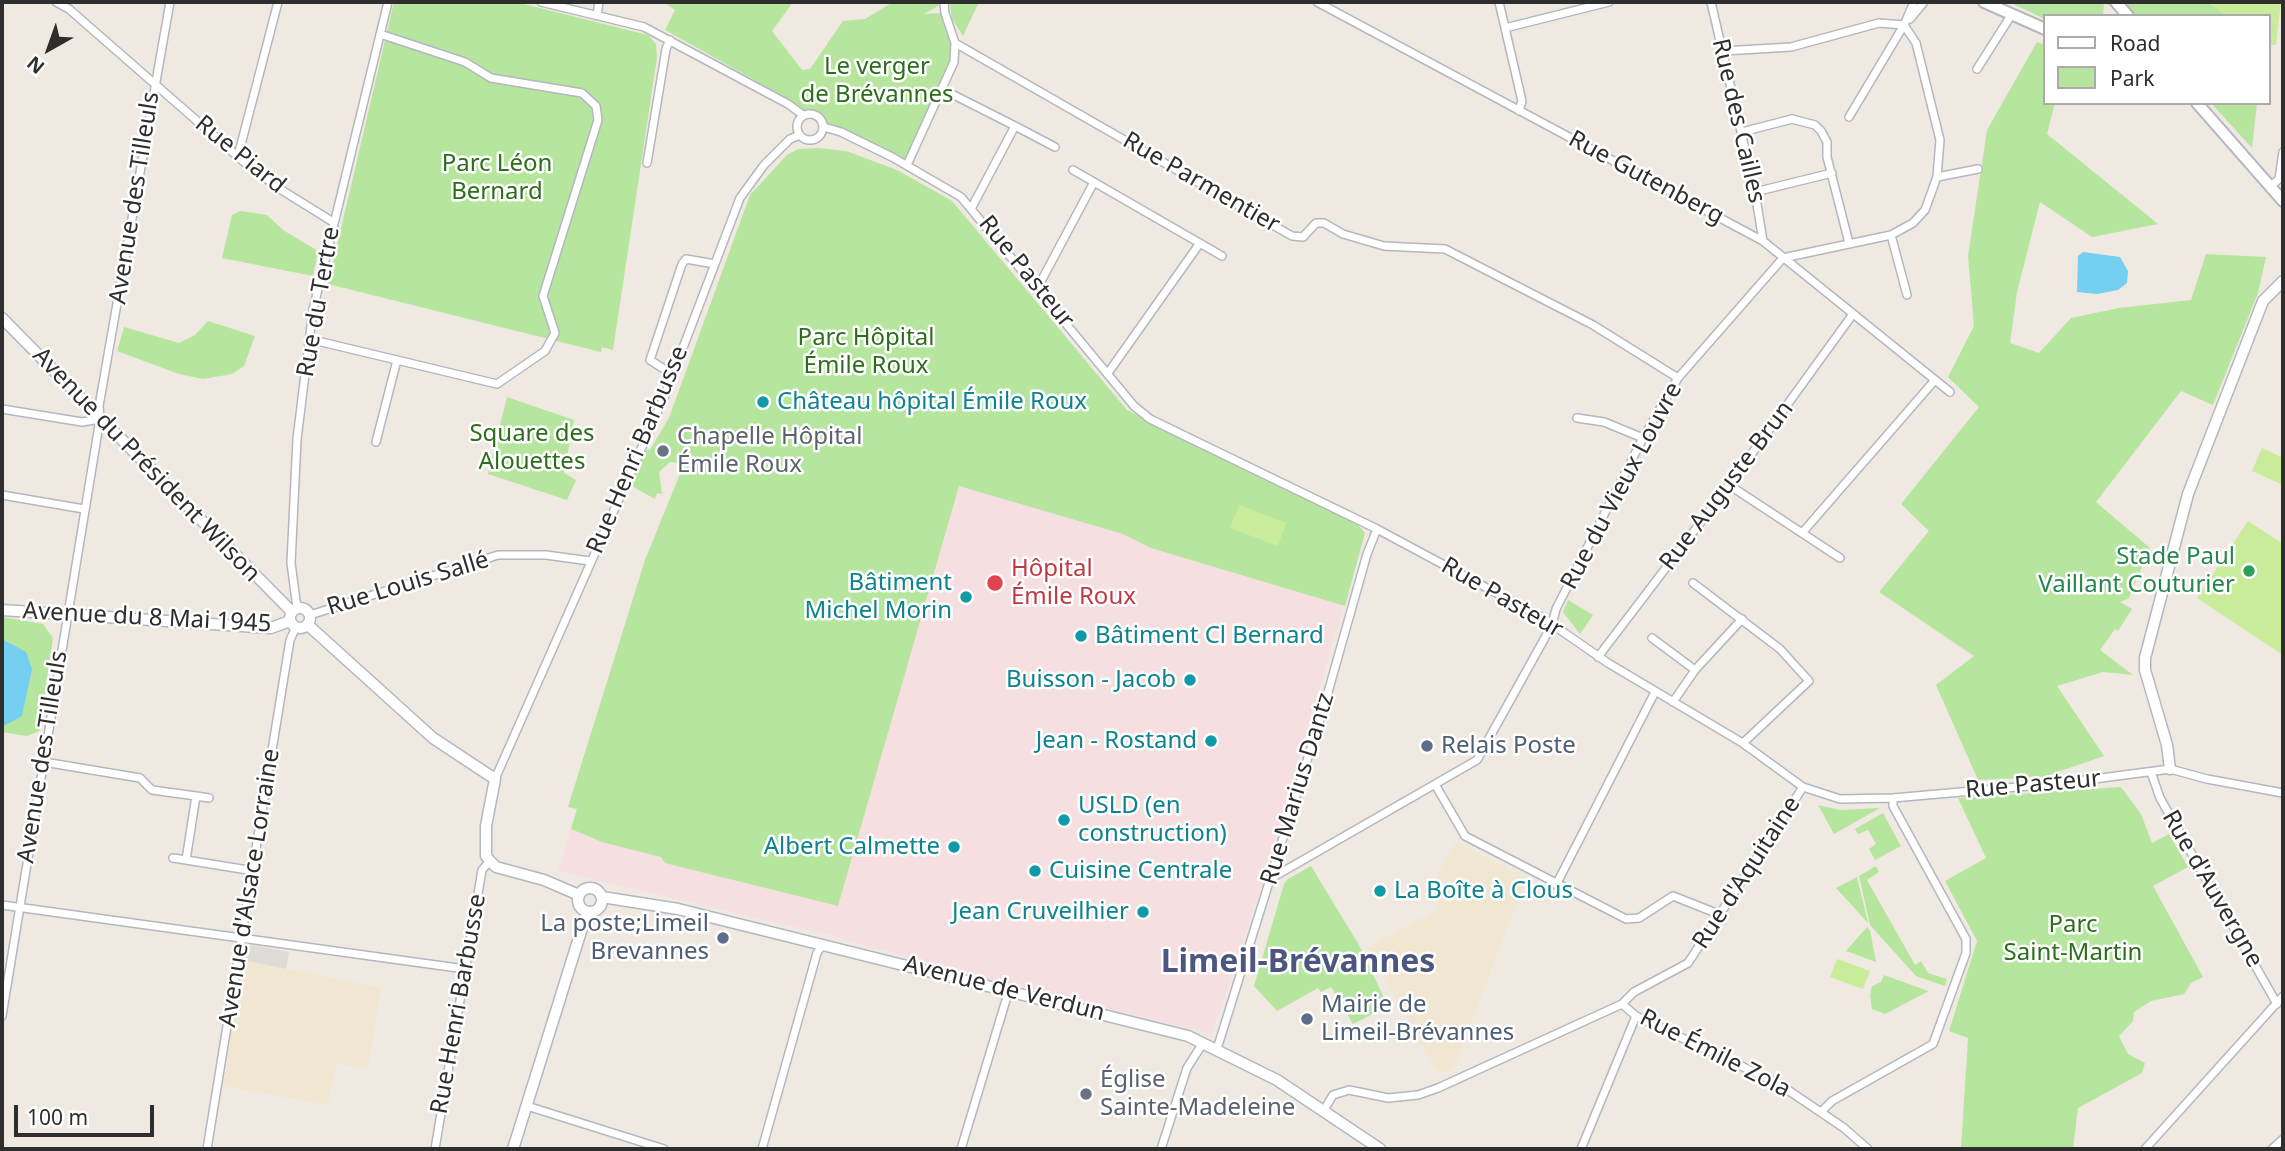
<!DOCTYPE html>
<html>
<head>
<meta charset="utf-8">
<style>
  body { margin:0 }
  #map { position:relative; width:2285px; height:1151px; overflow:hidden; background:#efe9e1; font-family:"Noto Sans",sans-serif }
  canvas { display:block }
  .frame { position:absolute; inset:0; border:4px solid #2e2e2e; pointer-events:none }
  .legend { position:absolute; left:2043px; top:14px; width:228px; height:91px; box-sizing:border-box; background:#fff; border:2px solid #ababab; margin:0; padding:9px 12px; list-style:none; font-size:21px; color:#2e2e2e }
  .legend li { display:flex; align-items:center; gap:14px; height:35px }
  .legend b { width:35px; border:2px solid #ababab }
  .north { position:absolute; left:14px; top:14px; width:70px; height:70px; -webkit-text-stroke:5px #fff; paint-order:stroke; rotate:220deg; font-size:19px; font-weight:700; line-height:28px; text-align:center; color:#2e2e2e }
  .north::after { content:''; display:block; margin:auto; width:24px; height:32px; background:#2e2e2e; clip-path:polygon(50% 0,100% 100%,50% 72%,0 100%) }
  .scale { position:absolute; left:14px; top:1105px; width:140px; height:32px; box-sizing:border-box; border:4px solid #2e2e2e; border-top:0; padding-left:9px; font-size:21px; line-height:24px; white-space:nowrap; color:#2e2e2e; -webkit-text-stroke:5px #fff; paint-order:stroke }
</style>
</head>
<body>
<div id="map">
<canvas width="2285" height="1151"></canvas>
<div class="frame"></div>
<ul class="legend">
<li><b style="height:9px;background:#fff"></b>Road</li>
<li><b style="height:19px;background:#b6e59e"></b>Park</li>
</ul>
<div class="north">N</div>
<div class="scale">100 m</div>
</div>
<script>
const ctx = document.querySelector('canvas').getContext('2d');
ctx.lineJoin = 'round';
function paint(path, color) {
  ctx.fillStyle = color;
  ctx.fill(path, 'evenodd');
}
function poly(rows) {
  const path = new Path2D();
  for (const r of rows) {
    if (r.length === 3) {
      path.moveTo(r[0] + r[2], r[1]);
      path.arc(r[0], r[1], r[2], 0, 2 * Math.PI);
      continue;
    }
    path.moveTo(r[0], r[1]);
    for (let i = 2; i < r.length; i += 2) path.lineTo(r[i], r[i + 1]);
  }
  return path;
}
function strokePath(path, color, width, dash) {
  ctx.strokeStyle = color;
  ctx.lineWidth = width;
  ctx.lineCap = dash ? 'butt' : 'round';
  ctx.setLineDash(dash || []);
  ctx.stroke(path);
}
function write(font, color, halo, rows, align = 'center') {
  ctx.font = font + ' "Noto Sans",sans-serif';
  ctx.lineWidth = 5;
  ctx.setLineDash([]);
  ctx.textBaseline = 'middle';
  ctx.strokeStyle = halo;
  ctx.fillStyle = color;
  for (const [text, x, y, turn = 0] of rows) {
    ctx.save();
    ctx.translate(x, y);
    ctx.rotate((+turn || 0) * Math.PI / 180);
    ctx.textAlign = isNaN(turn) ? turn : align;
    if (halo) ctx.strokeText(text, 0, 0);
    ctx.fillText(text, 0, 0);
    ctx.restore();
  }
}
paint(poly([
  [1456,841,1526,879,1453,1070,1438,1073,1367,948,1438,909,1437,875],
  [244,960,381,988,368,1069,336,1064,328,1105,223,1086]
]), '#f0e6d1');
paint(poly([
  [818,148,846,151,897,170,952,201,1127,410,1358,525,1365,533,1262,884,1211,1036,1201,1031,1008,984,821,933,558,871,577,810,568,807,645,560,682,470,680,463,669,462,650,450,669,417,750,195,787,155,798,149]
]), '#f5dfe0');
paint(poly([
  [394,2,516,2,648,35,656,44,657,58,613,350,602,347,601,352,328,284],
  [663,2,793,2,772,31,802,70,810,69,843,21,865,19,893,2,939,2,938,6,924,14,945,13,954,62,907,165,824,127,788,104,790,100,665,30,675,10],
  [950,2,979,2,963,36,952,19],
  [2009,2,2208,2,2227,16,2129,16,2104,3,2103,16,2045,16,2045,19],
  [2037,42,2045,45,2045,103,2055,103,2047,134,2158,224,2092,237,2040,202,2017,292,2010,343,2039,353,2071,318,2119,308,2191,300,2206,254,2266,257,2258,293,2213,405,2181,391,2096,502,2150,548,2129,598,2120,602,2132,609,2118,631,2115,629,2100,650,2133,675,2103,672,2057,686,2104,756,2043,777,1978,780,1936,685,1974,656,1879,592,1929,531,1901,504,1979,407,1948,377,1974,326,1968,256,1987,130],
  [2211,103,2257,103,2252,148],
  [818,148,846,151,897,170,952,201,1127,410,1358,525,1365,533,1345,606,1151,548,1123,534,959,486,838,906,665,863,661,857,602,842,571,829,577,809,568,807,645,560,682,469,680,463,670,462,659,472,662,494,657,493,655,499,628,484,646,450,650,450,669,418,750,195,787,155,798,149],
  [240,211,267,215,283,230,318,251,313,276,222,258,232,215],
  [208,321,255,336,244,366,232,374,203,379,179,374,117,351,124,327,179,343,195,335],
  [507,397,574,420,564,473,576,480,567,500,488,474],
  [1568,600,1593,615,1580,634,1563,612],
  [2,617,43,624,53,638,39,731,27,736,2,732],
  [2121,787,2141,814,2152,843,2169,834,2188,867,2153,886,2203,977,2191,983,2184,994,2151,1001,2134,1012,2133,1021,2119,1036,2128,1054,2145,1063,2142,1073,2078,1108,2073,1149,1961,1149,1968,1038,1949,1031,1977,941,1945,881,1986,858,1958,798],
  [1818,805,1840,810,1880,808,1834,834],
  [1883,813,1901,846,1875,860,1869,849,1876,844,1868,830,1858,834,1855,829],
  [1311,866,1359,945,1388,1006,1353,1024,1331,987,1321,992,1318,988,1277,1011,1254,986,1284,884,1288,879],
  [1876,866,1879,872,1867,880,1915,965,1921,961,1928,973,1947,979,1945,986,1916,976,1870,925,1859,876],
  [1857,877,1868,923,1836,888],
  [1867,927,1870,930,1876,962,1846,951],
  [1884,975,1928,991,1929,991,1885,1014,1872,1009,1870,995,1872,986,1881,982]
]), '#b6e59e');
paint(poly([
  [2208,2,2281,2,2276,45,2269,45,2269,16,2227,16],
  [2262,448,2283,458,2283,485,2252,471],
  [1239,505,1286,523,1278,546,1230,528],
  [2248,521,2283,544,2283,655,2197,598],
  [1837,959,1870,971,1863,989,1830,977]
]), '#c9ec9a');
paint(poly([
  [252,945,289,952,286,969,244,960,244,950]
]), '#dfdcd8');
paint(poly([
  [2083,252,2120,257,2128,271,2127,283,2118,290,2097,294,2077,292,2078,256],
  [2,639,26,652,32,669,22,716,2,727]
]), '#75cff0');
const minor = poly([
  [56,2,69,9,244,162,280,189,333,222],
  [541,2,644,27,788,104,803,115],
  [1317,2,1763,241,1950,392],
  [1499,2,1522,101,1519,111],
  [1711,2,1755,192,1763,241],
  [597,15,599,2],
  [1910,19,1924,2],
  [1505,28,1609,2],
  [955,43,1292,236,1303,237,1316,223,1324,223,1343,234,1384,246,1445,249,1593,325,1678,378],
  [1723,51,1791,47,1879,23,1904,25],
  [1977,69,2012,14],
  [942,89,1015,126,972,207],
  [810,127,13],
  [1849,117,1904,25,1914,2],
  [1015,126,1055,147],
  [824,127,841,132,892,157,961,197,1134,406,1150,419,1377,529,1543,618,1608,663,1741,742,1803,787,1840,799,1893,798,2063,783,2170,769,2207,779,2283,793],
  [1742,132,1792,119,1815,125,1821,131,1827,142,1827,157,1849,243],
  [238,156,278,2],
  [647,163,666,49,670,40],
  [907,165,954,62,955,43,945,13,944,2],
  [1073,170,1222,256],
  [1937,177,1978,169],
  [2271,186,2279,179,2283,152],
  [1755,192,1832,173],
  [1891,235,1907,295],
  [1038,287,1094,182],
  [309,339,497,384,545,351,555,333,543,296,598,120,596,106,582,93,491,78,465,62,380,34],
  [1108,373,1200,243],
  [673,375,650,360,682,264,686,259,715,264],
  [2,409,82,422,100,419],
  [1577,418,1604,422,1643,438],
  [376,442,397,360],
  [1729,485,1840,558],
  [2,495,84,509],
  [1802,533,1935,380],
  [1693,583,1780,649,1809,681,1743,743],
  [297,608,291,563,297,439,313,310,388,2],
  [310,615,498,555,546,555,590,561],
  [1652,638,1695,670],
  [1598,657,1729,485,1853,314],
  [1673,702,1695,670,1742,619],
  [44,762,140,778,152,790,196,796,186,860,254,871],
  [2151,772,2160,798,2277,1004],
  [495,779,665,395,740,198,764,165,790,139,800,135],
  [1436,786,1465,836,1626,919,1639,918,1673,896,1721,915],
  [196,796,209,798],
  [173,858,186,860],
  [1270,879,1477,760,1552,625,1556,609,1643,438,1678,378,1783,258,1891,235,1913,223,1925,210,1937,177,1940,140,1916,43,1904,25],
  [1556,885,1655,692],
  [2,905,465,969],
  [1622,1004,1636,1016,1779,1084,1844,1128,1868,1149],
  [2,1016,100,419,99,406,170,2],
  [1217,1049,1325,703,1367,554,1377,529],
  [527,1106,664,1149],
  [1324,1110,1333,1095,1349,1090,1388,1098,1418,1095,1438,1088,1622,1004,1634,992,1688,963,1803,787],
  [1821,1112,1832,1101,1933,1044,1966,953,1966,939,1893,806,1893,798],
  [207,1149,290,640,296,627],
  [435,1149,482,870,490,861],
  [762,1149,817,953,823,944],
  [961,1149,1009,990],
  [1161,1149,1187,1068,1203,1043],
  [1581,1149,1636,1016],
  [2145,1149,2283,996],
  [2272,1149,2283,1139]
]);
const tertiary = poly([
  [2,318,292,612],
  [300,618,10],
  [2,610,271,628,290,621],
  [308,625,433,738,495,779,486,826,486,856,490,861,496,867,544,880,579,895],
  [2170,769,2167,745,2145,670,2145,658,2188,494,2263,301,2283,281],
  [590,900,12],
  [602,897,678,909,1188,1036,1277,1080,1380,1149],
  [513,1149,587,912]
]);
const secondary = poly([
  [1984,2,2045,29],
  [2116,2,2128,16],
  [2197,103,2283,201]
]);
strokePath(minor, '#b4b7c1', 10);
strokePath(tertiary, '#b4b7c1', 13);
strokePath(secondary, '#b4b7c1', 14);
strokePath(minor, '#fff', 7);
strokePath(tertiary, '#fff', 10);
strokePath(secondary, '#fff', 10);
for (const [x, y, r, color] of [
  [763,402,7,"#0f9aa8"],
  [663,451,7,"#6b7280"],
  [2249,571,7,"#2e9e5b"],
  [995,583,9,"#e0444e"],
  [966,597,7,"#0f9aa8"],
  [1081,636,7,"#0f9aa8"],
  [1190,680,7,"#0f9aa8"],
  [1211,741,7,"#0f9aa8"],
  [1427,746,7,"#5c6f8a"],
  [1064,820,7,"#0f9aa8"],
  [954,847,7,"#0f9aa8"],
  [1035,871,7,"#0f9aa8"],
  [1380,891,7,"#0f9aa8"],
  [1143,912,7,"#0f9aa8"],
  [723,938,7,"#5c6f8a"],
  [1307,1019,7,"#5c6f8a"],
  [1086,1094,7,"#6b7280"]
]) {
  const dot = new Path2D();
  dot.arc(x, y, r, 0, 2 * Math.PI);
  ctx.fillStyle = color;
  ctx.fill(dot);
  strokePath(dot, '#fff', 2.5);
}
write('24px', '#2c6e1b', '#fff', [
  ["Le verger",877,67],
  ["de Brévannes",877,95],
  ["Parc Léon",497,164],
  ["Bernard",497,192],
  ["Parc Hôpital",866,338],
  ["Émile Roux",866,366],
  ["Square des",532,434],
  ["Alouettes",532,462],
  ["Parc",2073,925],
  ["Saint-Martin",2073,953]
]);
write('24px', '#2e2e2e', '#fff', [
  ["Rue des Cailles",1738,121,77],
  ["Rue Piard",240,155,39],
  ["Rue Gutenberg",1646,178,28],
  ["Rue Parmentier",1201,183,30],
  ["Avenue des Tilleuls",135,198,-81],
  ["Rue Pasteur",1026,272,51],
  ["Rue du Tertre",319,302,-80],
  ["Rue Henri Barbusse",638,450,-67],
  ["Avenue du Président Wilson",146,465,46],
  ["Rue du Vieux Louvre",1622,486,-62],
  ["Rue Auguste Brun",1727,486,-53],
  ["Rue Louis Sallé",408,584,-17],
  ["Rue Pasteur",1502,598,30],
  ["Avenue du 8 Mai 1945",147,618,3],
  ["Avenue des Tilleuls",43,757,-81],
  ["Rue Pasteur",2033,785,-5],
  ["Rue Marius Dantz",1298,789,-73],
  ["Rue d'Aquitaine",1747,873,-57],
  ["Avenue d'Alsace Lorraine",250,888,-81],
  ["Rue d'Auvergne",2212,889,60],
  ["Avenue de Verdun",1004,989,14],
  ["Rue Henri Barbusse",459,1004,-80],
  ["Rue Émile Zola",1715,1054,27]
]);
write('24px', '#0d838f', '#fff', [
  ["Château hôpital Émile Roux",777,402],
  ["Bâtiment",952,583,"right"],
  ["Michel Morin",952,611,"right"],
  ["Bâtiment Cl Bernard",1095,636],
  ["Buisson - Jacob",1176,680,"right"],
  ["Jean - Rostand",1197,741,"right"],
  ["USLD (en",1078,806],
  ["construction)",1078,834],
  ["Albert Calmette",940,847,"right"],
  ["Cuisine Centrale",1049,871],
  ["La Boîte à Clous",1394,891],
  ["Jean Cruveilhier",1129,912,"right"]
], 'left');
write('24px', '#5b616d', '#fff', [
  ["Chapelle Hôpital",677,437],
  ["Émile Roux",677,465],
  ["Église",1100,1080],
  ["Sainte-Madeleine",1100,1108]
], 'left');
write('24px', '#27864d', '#fff', [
  ["Stade Paul",2235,557],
  ["Vaillant Couturier",2235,585]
], 'right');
write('24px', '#be3a42', '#fff', [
  ["Hôpital",1011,569],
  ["Émile Roux",1011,597]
], 'left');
write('24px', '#4e5e75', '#fff', [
  ["Relais Poste",1441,746],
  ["La poste;Limeil",709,924,"right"],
  ["Brevannes",709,952,"right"],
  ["Mairie de",1321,1005],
  ["Limeil-Brévannes",1321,1033]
], 'left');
write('bold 32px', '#4d5680', '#fff', [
  ["Limeil-Brévannes",1298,963]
]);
</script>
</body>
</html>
